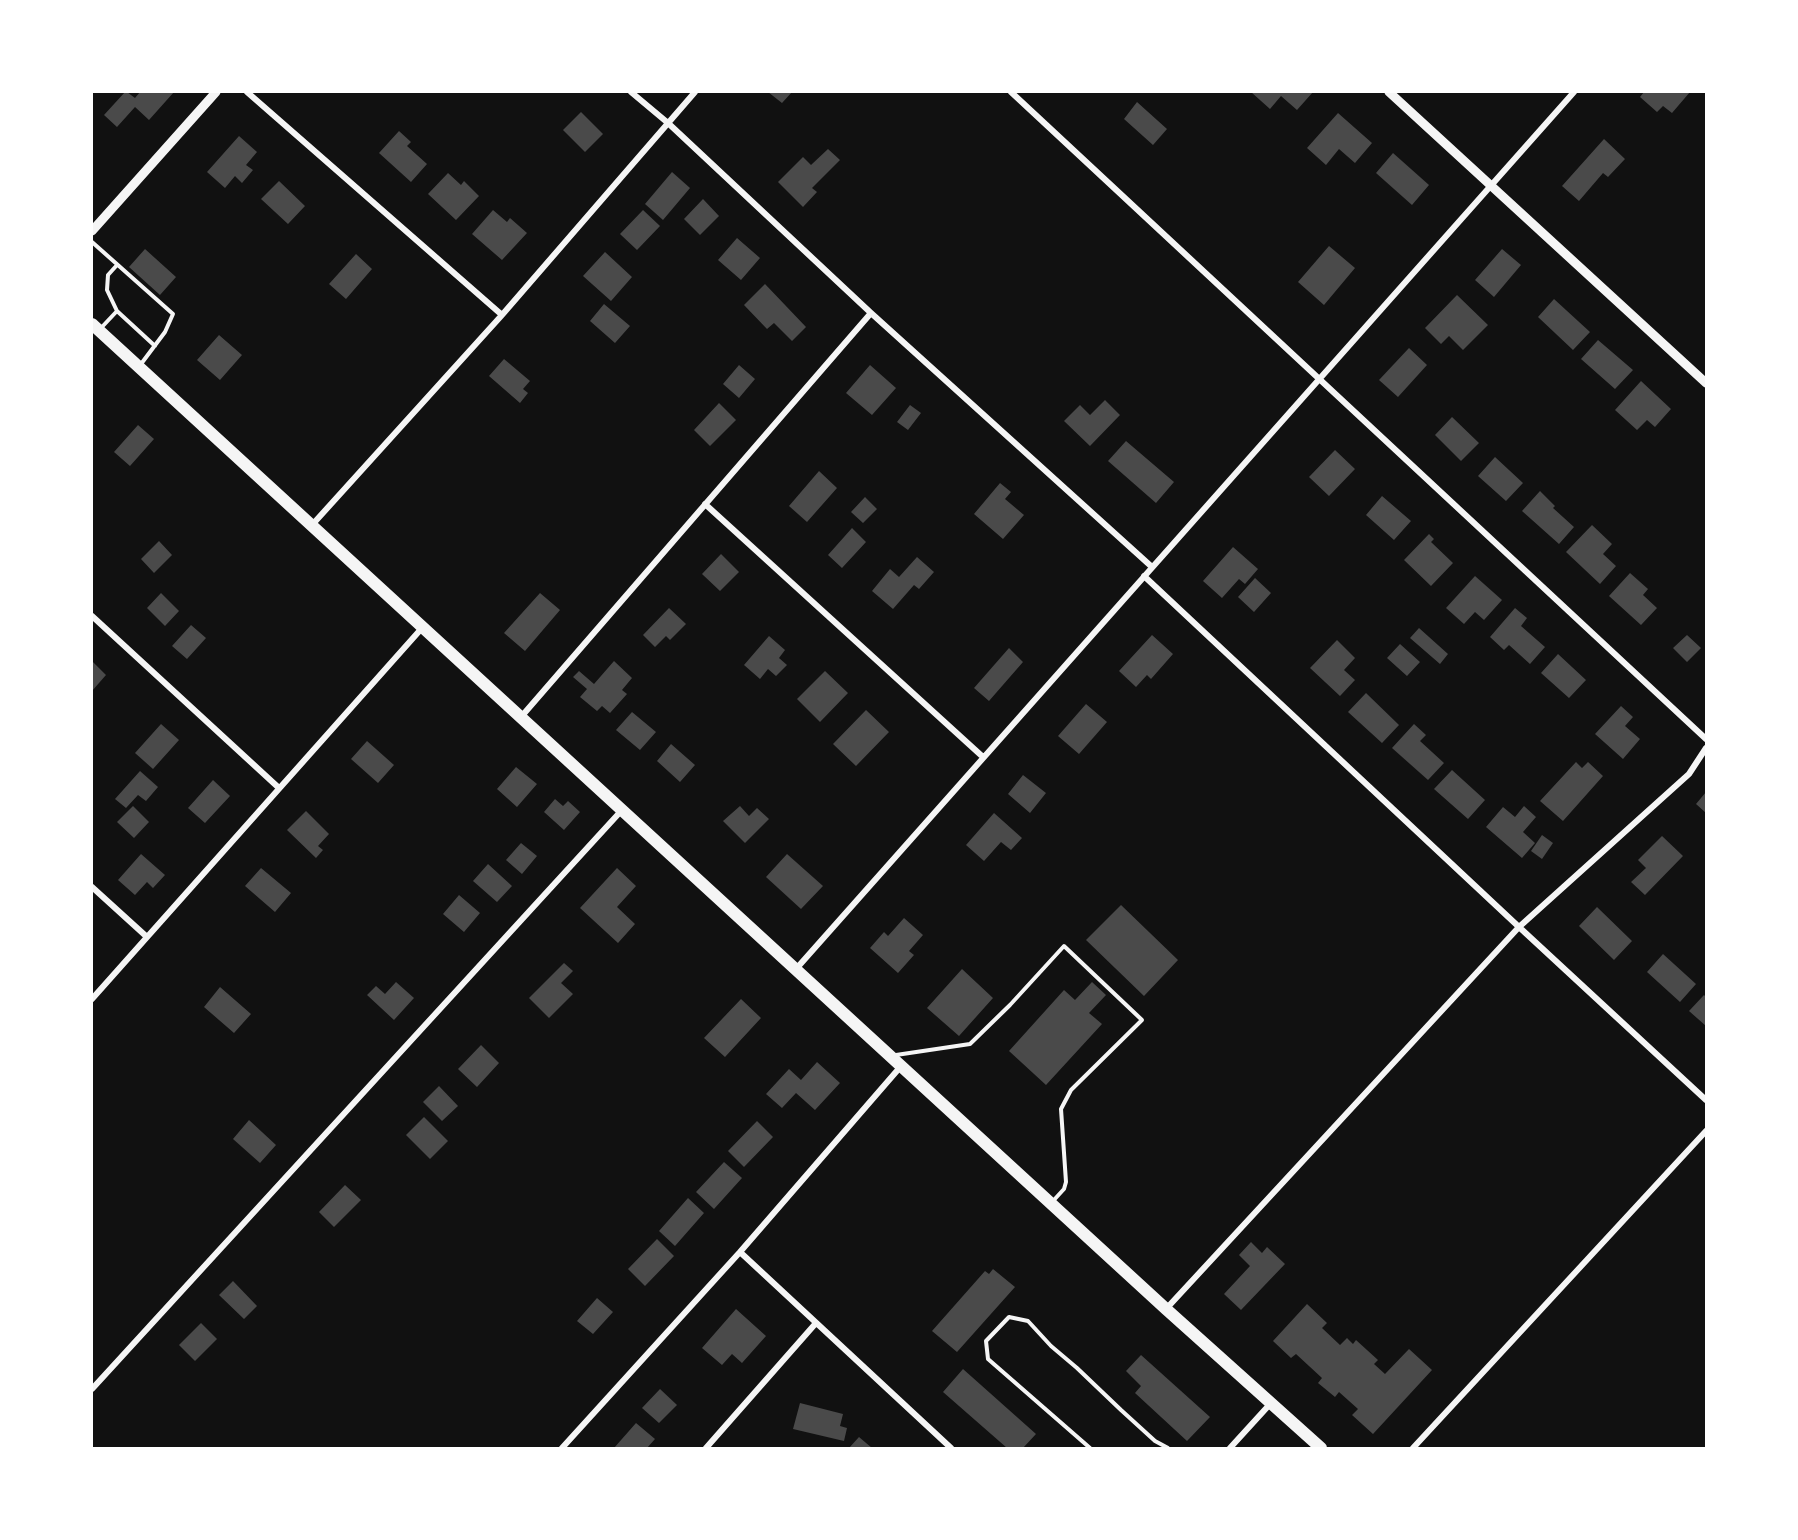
<!DOCTYPE html>
<html>
<head>
<meta charset="utf-8">
<style>
  body { margin:0 }
  #map { position:relative; width:1798px; height:1540px; overflow:hidden; background:#111; font-family:"Fira Sans Condensed",sans-serif }
  canvas { display:block }
  .frame { position:absolute; inset:0; border:93px solid #fff; pointer-events:none }
</style>
</head>
<body>
<div id="map">
<canvas width="1798" height="1540"></canvas>
<div class="frame"></div>
</div>
<script>
const ctx = document.querySelector('canvas').getContext('2d');
ctx.lineJoin = 'round';
function paint(path, color) {
  ctx.fillStyle = color;
  ctx.fill(path, 'evenodd');
}
function poly(rows) {
  const path = new Path2D();
  for (const r of rows) {
    path.moveTo(r[0], r[1]);
    for (let i = 2; i < r.length; i += 2) path.lineTo(r[i], r[i + 1]);
  }
  return path;
}
function strokePath(path, color, width, dash) {
  ctx.strokeStyle = color;
  ctx.lineWidth = width;
  ctx.lineCap = dash ? 'butt' : 'round';
  ctx.setLineDash(dash || []);
  ctx.stroke(path);
}
paint(poly([
  [125,92,127,92,135,98,140,92,174,92,149,120,135,107,117,127,104,115],
  [768,92,792,92,782,103],
  [1251,92,1313,92,1297,110,1281,96,1270,109],
  [1644,92,1690,92,1672,113,1663,106,1657,112,1640,97],
  [1137,102,1167,129,1153,145,1124,119],
  [581,112,603,134,585,152,563,130],
  [1338,113,1372,143,1355,163,1339,149,1326,165,1307,148],
  [399,131,411,142,407,146,427,164,411,182,379,153],
  [239,136,257,152,246,165,253,170,242,183,235,176,225,188,207,172],
  [1604,139,1625,159,1608,177,1603,173,1579,201,1562,186],
  [828,149,840,160,812,188,817,192,803,207,778,182,803,157,811,165],
  [1393,153,1429,185,1412,205,1376,173],
  [672,172,690,188,663,220,645,204],
  [448,173,461,185,464,181,479,196,456,220,428,194],
  [279,181,305,206,288,224,261,199],
  [703,199,719,216,700,235,684,219],
  [493,210,507,222,510,218,527,233,502,260,472,234],
  [643,210,660,226,637,250,620,234],
  [737,238,760,258,741,280,718,260],
  [1329,246,1355,268,1324,305,1298,282],
  [145,249,176,277,160,295,129,267],
  [1502,249,1521,265,1494,297,1475,280],
  [605,252,632,277,611,301,583,276],
  [356,254,372,269,346,299,329,284],
  [765,284,806,327,792,341,774,323,767,329,744,305],
  [1457,295,1488,325,1463,350,1449,336,1441,344,1425,328],
  [1554,299,1590,332,1573,350,1538,317],
  [604,304,630,326,615,343,590,321],
  [219,335,242,355,220,380,197,360],
  [1598,340,1633,370,1615,389,1581,359],
  [1409,348,1427,365,1398,397,1379,380],
  [504,359,530,381,523,389,528,393,520,403,489,376],
  [739,365,755,379,739,398,723,384],
  [870,365,896,388,872,415,846,393],
  [1641,381,1671,409,1655,427,1647,420,1637,430,1615,410],
  [1105,400,1120,415,1090,446,1064,421,1080,405,1090,415],
  [719,403,736,420,710,446,694,430],
  [910,405,921,413,908,430,897,422],
  [1452,417,1479,443,1461,461,1435,435],
  [138,425,154,439,130,466,114,452],
  [1126,441,1174,482,1156,503,1108,461],
  [1335,450,1355,469,1329,496,1309,477],
  [1495,457,1523,483,1506,501,1478,476],
  [819,471,837,488,807,522,789,506],
  [1000,483,1011,492,1005,499,1024,515,1003,539,974,514],
  [1540,491,1555,506,1553,508,1574,527,1559,544,1522,511],
  [1382,496,1411,521,1394,540,1366,515],
  [865,497,877,509,863,523,851,512],
  [1592,525,1612,544,1603,554,1616,566,1600,584,1566,552],
  [852,528,866,542,842,568,828,555],
  [1429,534,1434,539,1431,542,1453,563,1431,586,1404,560],
  [159,541,172,555,154,573,141,559],
  [1233,547,1258,569,1245,584,1239,579,1222,598,1203,581],
  [721,554,739,572,720,591,702,574],
  [917,557,934,572,919,589,914,585,893,609,872,591,890,569,899,577],
  [1630,573,1648,589,1643,595,1657,608,1641,625,1609,596],
  [1475,576,1502,600,1484,620,1475,612,1464,624,1446,608],
  [1255,578,1271,593,1254,612,1238,597],
  [161,593,179,611,165,626,147,608],
  [540,593,560,610,525,651,504,633],
  [669,608,686,624,670,640,666,636,655,647,643,635],
  [1515,608,1527,618,1521,626,1545,647,1530,664,1509,645,1504,650,1490,637],
  [191,625,206,638,187,659,172,646],
  [1419,628,1448,654,1440,664,1410,638],
  [1152,635,1173,654,1151,679,1147,675,1136,687,1119,671],
  [1687,635,1701,648,1687,662,1673,648],
  [769,636,785,650,779,658,787,665,776,676,768,669,760,679,744,665],
  [1337,640,1355,658,1344,670,1355,680,1340,696,1310,668],
  [1400,644,1420,662,1407,676,1387,658],
  [1009,648,1023,662,989,701,974,688],
  [1558,654,1586,680,1569,698,1541,673],
  [92,661,106,675,92,691],
  [614,661,632,678,622,690,627,694,610,713,602,706,597,711,580,697,587,689,573,677,579,671,594,684],
  [825,671,848,693,820,722,797,699],
  [1366,693,1399,725,1382,743,1348,712],
  [1086,704,1107,722,1079,754,1058,736],
  [1621,706,1633,717,1625,726,1640,739,1623,759,1595,734],
  [866,710,889,732,856,766,833,744],
  [632,712,656,732,640,750,616,730],
  [161,724,179,740,153,769,135,753],
  [1414,724,1426,735,1420,741,1444,763,1428,780,1392,748],
  [367,741,394,765,378,783,351,759],
  [671,744,695,765,680,782,657,761],
  [1576,762,1582,768,1588,762,1603,776,1563,821,1540,801],
  [516,767,537,784,517,807,497,789],
  [1452,770,1485,800,1468,819,1434,789],
  [140,771,158,787,146,801,138,795,126,808,115,799],
  [1023,775,1046,793,1030,813,1008,794],
  [213,780,230,796,205,823,188,808],
  [1706,792,1706,813,1696,804],
  [555,799,563,806,568,801,580,812,564,830,544,812],
  [133,806,149,822,134,838,117,822],
  [740,806,749,816,757,808,769,819,745,843,723,821],
  [1524,806,1536,817,1523,832,1535,843,1522,858,1486,827,1503,807,1515,817],
  [306,811,329,834,318,846,323,850,316,858,287,830],
  [994,813,1022,838,1011,850,1001,842,984,861,966,845],
  [1542,835,1553,843,1542,859,1531,851],
  [1662,836,1683,856,1645,895,1631,882,1646,868,1638,860],
  [521,843,537,856,522,874,506,860],
  [141,854,165,875,153,888,147,882,135,895,118,880],
  [787,854,823,886,801,909,766,877],
  [488,864,512,886,497,902,473,881],
  [261,868,291,893,275,912,245,886],
  [617,868,636,886,617,907,635,924,618,943,580,908],
  [459,895,480,913,464,932,443,914],
  [1121,905,1178,960,1144,996,1086,940],
  [1597,907,1632,941,1614,960,1579,926],
  [904,918,923,935,909,951,914,955,898,973,870,948,884,932,888,936],
  [1663,954,1696,984,1680,1002,1647,972],
  [564,963,573,971,561,983,573,994,549,1018,529,998],
  [962,969,993,998,959,1036,927,1008],
  [396,982,414,998,394,1020,367,995,376,986,385,994],
  [1092,982,1106,995,1089,1013,1102,1024,1046,1085,1009,1051,1064,990,1075,1000],
  [220,987,251,1014,234,1033,204,1007],
  [1704,995,1706,997,1706,1026,1689,1011],
  [741,999,761,1018,725,1057,704,1038],
  [481,1045,499,1063,477,1087,458,1069],
  [817,1062,840,1083,815,1110,796,1093,782,1108,766,1094,789,1069,801,1080],
  [439,1086,458,1106,442,1121,423,1102],
  [424,1117,448,1141,430,1159,406,1135],
  [249,1120,276,1145,260,1163,233,1139],
  [757,1121,773,1137,744,1167,728,1151],
  [724,1162,742,1178,714,1209,696,1192],
  [345,1185,361,1200,334,1227,319,1212],
  [688,1198,704,1213,675,1246,659,1231],
  [657,1239,674,1256,645,1286,628,1269],
  [1251,1242,1262,1253,1267,1247,1285,1264,1241,1310,1224,1294,1250,1266,1239,1255],
  [993,1269,1015,1287,957,1352,932,1331,985,1271,989,1274],
  [233,1281,257,1306,244,1319,219,1295],
  [597,1298,613,1312,593,1334,577,1321],
  [1307,1304,1327,1323,1322,1328,1340,1345,1347,1338,1353,1344,1356,1340,1378,1360,1374,1364,1385,1374,1409,1349,1432,1370,1373,1434,1352,1415,1358,1409,1339,1392,1335,1397,1318,1383,1322,1378,1296,1354,1291,1358,1273,1341],
  [736,1309,766,1336,742,1363,732,1354,722,1365,702,1348],
  [201,1323,217,1339,195,1361,179,1345],
  [1141,1355,1210,1417,1187,1441,1135,1393,1141,1386,1126,1371],
  [963,1369,1036,1434,1023,1448,1007,1448,943,1392],
  [660,1389,677,1405,659,1423,642,1408],
  [800,1403,843,1414,840,1426,847,1428,844,1441,793,1429],
  [636,1423,655,1439,647,1448,614,1448],
  [859,1437,872,1448,849,1448]
]), '#4a4a4a');
strokePath(poly([
  [92,242,173,314,165,332,141,364],
  [117,311,155,346],
  [101,328,117,311,107,290,108,275,117,265],
  [896,1055,970,1044,1010,1005,1064,946,1142,1020,1071,1090,1061,1109,1066,1182,1064,1189,1053,1201],
  [1090,1448,988,1359,986,1341,1009,1317,1028,1321,1051,1346,1077,1368,1121,1410,1155,1441,1168,1448]
]), '#f5f5f5', 4);
strokePath(poly([
  [247,92,502,315],
  [631,92,668,123,871,313,1152,567],
  [1011,92,1706,739],
  [705,504,983,757],
  [312,525,502,315,695,92],
  [1144,576,1519,927,1706,1100],
  [92,616,279,788],
  [521,717,871,313],
  [92,887,147,937],
  [796,969,1574,92],
  [92,999,422,628],
  [740,1252,951,1448],
  [1166,1309,1519,927,1689,774,1706,748],
  [92,1389,622,810],
  [562,1448,740,1252,902,1065],
  [706,1448,816,1323],
  [1230,1448,1271,1403],
  [1413,1448,1706,1131]
]), '#f5f5f5', 6);
strokePath(poly([
  [1389,92,1706,383],
  [92,231,216,92]
]), '#f5f5f5', 9);
strokePath(poly([
  [92,324,1166,1309,1321,1448]
]), '#f5f5f5', 12);
</script>
</body>
</html>
